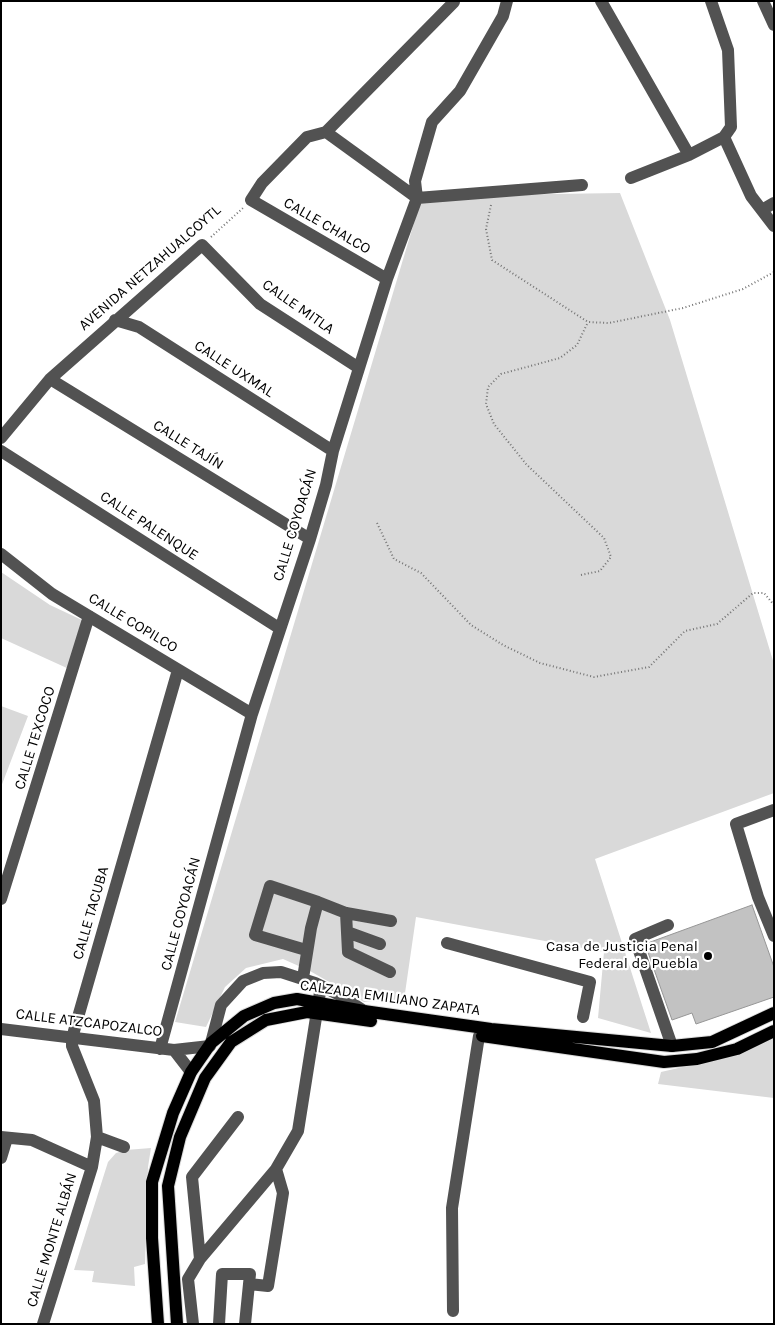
<!DOCTYPE html>
<html>
<head>
<meta charset="utf-8">
<style>
  body { margin:0 }
  #map { position:relative; width:775px; height:1325px; overflow:hidden; background:#fff; font-family:Karla,sans-serif }
  canvas { display:block }
  .frame { position:absolute; inset:0; border:2px solid #000; pointer-events:none }
</style>
</head>
<body>
<div id="map">
<canvas width="775" height="1325"></canvas>
<div class="frame"></div>
</div>
<script>
const ctx = document.querySelector('canvas').getContext('2d');
ctx.lineJoin = 'round';
function paint(path, color) {
  ctx.fillStyle = color;
  ctx.fill(path, 'evenodd');
}
function poly(rows) {
  const path = new Path2D();
  for (const r of rows) {
    path.moveTo(r[0], r[1]);
    for (let i = 2; i < r.length; i += 2) path.lineTo(r[i], r[i + 1]);
  }
  return path;
}
function strokePath(path, color, width, dash) {
  ctx.strokeStyle = color;
  ctx.lineWidth = width;
  ctx.lineCap = dash ? 'butt' : 'round';
  ctx.setLineDash(dash || []);
  ctx.stroke(path);
}
function write(font, color, halo, rows, align = 'center') {
  ctx.font = font + ' Karla,sans-serif';
  ctx.lineWidth = 4.5;
  ctx.setLineDash([]);
  ctx.textBaseline = 'middle';
  ctx.strokeStyle = halo;
  ctx.fillStyle = color;
  for (const [text, x, y, turn = 0] of rows) {
    ctx.save();
    ctx.translate(x, y);
    ctx.rotate((+turn || 0) * Math.PI / 180);
    ctx.textAlign = isNaN(turn) ? turn : align;
    if (halo) ctx.strokeText(text, 0, 0);
    ctx.fillText(text, 0, 0);
    ctx.restore();
  }
}
paint(poly([
  [620,193,670,320,774,664,774,793,595,859,651,1033,598,1018,604,952,416,917,404,1000,364,1002,310,971,283,959,246,968,225,987,206,1027,175,1022,422,196],
  [1,572,50,605,84,621,69,669,1,638],
  [1,706,28,716,1,787],
  [774,1038,774,1098,658,1084,661,1072,739,1054],
  [151,1148,148,1167,145,1264,134,1267,135,1286,92,1282,94,1271,74,1270,108,1162,116,1153,126,1150]
]), '#d9d9d9');
const building = poly([
  [752,905,774,967,774,997,696,1024,692,1013,672,1020,645,944,752,905]
]);
paint(building, '#c2c2c2');
strokePath(building, '#969696', 1);
const major = poly([
  [482,1036,664,1062,697,1059,737,1049,774,1031],
  [158,1324,152,1238,152,1182,173,1113,191,1072,211,1043,244,1016,274,1003,297,999,364,1011,491,1029,672,1046,712,1042,774,1013],
  [177,1324,168,1186,180,1137,205,1078,231,1042,266,1020,307,1012,371,1021]
]);
strokePath(major, '#dbdbdb', 14);
strokePath(poly([
  [491,205,486,229,492,260,588,322,609,323,683,308,743,289,774,272],
  [211,237,243,208],
  [377,523,394,559,421,573,471,625,503,645,540,663,594,677,649,667,685,631,717,624,753,593,764,593,774,605],
  [581,575,600,571,611,557,604,538,526,464,494,424,486,404,488,387,501,374,560,358,577,345,588,322]
]), '#747474', 2, [1, 2.5]);
strokePath(poly([
  [601,1,689,155],
  [763,1,774,25],
  [326,132,417,198],
  [724,137,751,196,774,226],
  [631,178,689,155,724,137,731,127,728,50,711,1],
  [417,198,582,185],
  [762,210,774,203],
  [387,279,251,200,262,183,307,137,326,132,454,2],
  [115,320,139,327,333,451],
  [50,379,310,539],
  [1,438,50,379,202,245,260,304,359,368],
  [1,451,279,628],
  [1,554,52,594,252,714],
  [774,810,736,824,758,897,774,936],
  [1,899,89,616],
  [346,913,348,952,390,972],
  [668,925,635,939,672,1046],
  [347,932,380,944],
  [447,943,590,982,583,1017],
  [306,950,255,935,270,886,318,902],
  [303,978,311,928,318,902,346,913,391,921],
  [1,1029,174,1050,210,1046],
  [211,1043,221,1005,243,981,263,973,281,972,315,983,340,995,364,1011],
  [160,1049,252,714,310,539,326,485,333,451,387,279,417,198,415,181,432,122,460,91,503,16,507,1],
  [174,1050,191,1072],
  [1,1137,32,1140,92,1167],
  [97,1137,124,1147],
  [1,1158,7,1138],
  [200,1259,192,1177,238,1117],
  [453,1311,452,1208,479,1036],
  [43,1324,92,1167,97,1137,94,1101,72,1046,72,1038,178,670],
  [193,1324,188,1279,200,1259,276,1169,298,1131,321,986],
  [219,1324,222,1274,250,1274,249,1284],
  [245,1324,249,1284,268,1286,283,1193,276,1169]
]), '#525252', 12);
strokePath(major, '#000', 12);
for (const [x, y, r, color] of [
  [708,956,5,"#000"]
]) {
  const dot = new Path2D();
  dot.arc(x, y, r, 0, 2 * Math.PI);
  ctx.fillStyle = color;
  ctx.fill(dot);
  strokePath(dot, '#fff', 2);
}
write('15px', '#000', '#fff', [
  ["CALLE CHALCO",327,226,30],
  ["AVENIDA NETZAHUALCOYTL",150,268,-41],
  ["CALLE MITLA",298,307,35],
  ["CALLE UXMAL",234,369,33],
  ["CALLE TAJÍN",188,445,32],
  ["CALLE COYOACÁN",295,525,-73],
  ["CALLE PALENQUE",149,526,33],
  ["CALLE COPILCO",133,623,31],
  ["CALLE TEXCOCO",35,738,-73],
  ["CALLE TACUBA",91,913,-74],
  ["CALLE COYOACÁN",181,914,-75],
  ["CALZADA EMILIANO ZAPATA",390,998,8],
  ["CALLE ATZCAPOZALCO",89,1023,7],
  ["CALLE MONTE ALBÁN",52,1240,-73]
]);
write('15px', '#000', '#fff', [
  ["Casa de Justicia Penal",698,947],
  ["Federal de Puebla",698,964]
], 'right');
</script>
</body>
</html>
